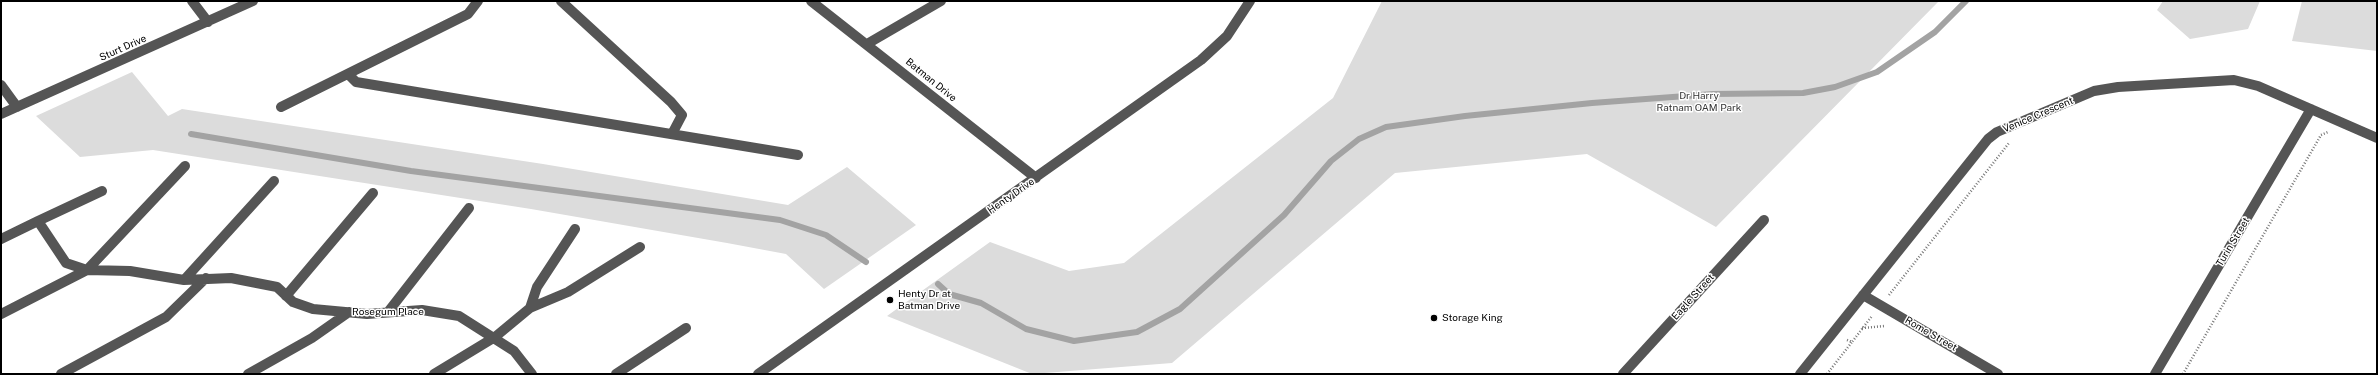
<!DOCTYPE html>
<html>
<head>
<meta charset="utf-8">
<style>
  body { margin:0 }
  #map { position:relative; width:2378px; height:375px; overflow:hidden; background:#fff; font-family:"Public Sans",sans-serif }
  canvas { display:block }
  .frame { position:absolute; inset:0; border:2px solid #000; pointer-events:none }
</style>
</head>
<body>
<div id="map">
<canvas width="2378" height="375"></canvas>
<div class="frame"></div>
</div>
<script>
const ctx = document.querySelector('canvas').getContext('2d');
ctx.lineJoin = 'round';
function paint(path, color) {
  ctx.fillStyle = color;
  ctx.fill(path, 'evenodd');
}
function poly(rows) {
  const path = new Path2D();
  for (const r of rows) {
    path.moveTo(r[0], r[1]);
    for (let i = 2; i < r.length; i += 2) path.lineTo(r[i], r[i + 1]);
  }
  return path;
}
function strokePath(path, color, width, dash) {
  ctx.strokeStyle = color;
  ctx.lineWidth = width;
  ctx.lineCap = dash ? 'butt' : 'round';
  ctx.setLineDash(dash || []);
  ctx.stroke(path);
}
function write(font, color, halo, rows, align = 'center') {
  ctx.font = font + ' "Public Sans",sans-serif';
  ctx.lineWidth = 3;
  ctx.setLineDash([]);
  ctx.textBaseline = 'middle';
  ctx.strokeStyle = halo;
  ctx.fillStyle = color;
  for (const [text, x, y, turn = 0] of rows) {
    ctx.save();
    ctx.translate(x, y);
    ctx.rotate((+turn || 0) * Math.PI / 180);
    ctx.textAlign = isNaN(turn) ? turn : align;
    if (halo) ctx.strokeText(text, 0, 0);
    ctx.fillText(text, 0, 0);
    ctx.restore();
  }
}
paint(poly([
  [1382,1,1939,1,1716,227,1587,154,1395,173,1172,363,1032,374,887,316,990,242,1069,271,1124,263,1333,98],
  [2163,1,2260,1,2248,29,2190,39,2157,10],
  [2302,1,2377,1,2377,51,2292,41],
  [132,72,168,116,182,109,543,164,788,205,847,167,916,225,824,289,786,254,727,243,531,209,153,150,80,157,36,116]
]), '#dcdcdc');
strokePath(poly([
  [191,134,411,171,780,220,826,235,866,262],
  [938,284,949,294,981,303,1026,329,1074,341,1137,332,1180,309,1284,215,1331,161,1359,139,1386,127,1465,116,1592,103,1713,94,1803,93,1835,87,1877,72,1935,32,1966,1]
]), '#a3a3a3', 6);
strokePath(poly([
  [1889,295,2009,143],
  [1862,328,1885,326],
  [1847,340,1852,342,1872,316],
  [1827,374,1852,342],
  [2183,374,2321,135,2328,132]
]), '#777', 2.5, [1, 2]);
strokePath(poly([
  [192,1,208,22],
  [561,1,671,102,682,115,672,134],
  [811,1,1036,178],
  [867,44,941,1],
  [348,74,356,82,798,155],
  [1,85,17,107],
  [281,107,468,14,478,1],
  [1,114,253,1],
  [38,221,102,191],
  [1,239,38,221,66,263,87,270,130,271,184,280,231,278,277,287,293,302,313,309,367,314,422,310,459,316,514,351,532,374],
  [184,280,274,181],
  [1863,295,1998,374],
  [286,296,373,193],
  [530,308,537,287,575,229],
  [388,312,469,208],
  [1,314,87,270,185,166],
  [61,374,166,317,206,278],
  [248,374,312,338,349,312],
  [434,374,495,337,530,308,568,292,640,247],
  [616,374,686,328],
  [758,374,1201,60,1227,36,1250,1],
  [1623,374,1764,220],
  [1800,374,1988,139,1997,132,2094,91,2118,87,2234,80,2258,86,2377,138],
  [2155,374,2311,109]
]), '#555', 10);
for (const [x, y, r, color] of [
  [890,300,4,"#000"],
  [1434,318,4,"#000"]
]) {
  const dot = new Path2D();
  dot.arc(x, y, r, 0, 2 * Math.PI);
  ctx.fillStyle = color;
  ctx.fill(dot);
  strokePath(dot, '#fff', 1.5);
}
write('10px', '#000', '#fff', [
  ["Sturt Drive",123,48,-24],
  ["Batman Drive",931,80,39],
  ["Venice Crescent",2038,115,-23],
  ["Henty Drive",1011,196,-35],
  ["Turin Street",2233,242,-59],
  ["Eagle Street",1693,297,-48],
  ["Rosegum Place",388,312],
  ["Rome Street",1931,334,30]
]);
write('10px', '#333', '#fff', [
  ["Dr Harry",1699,96],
  ["Ratnam OAM Park",1699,108]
]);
write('10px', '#000', '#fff', [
  ["Henty Dr at",898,294],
  ["Batman Drive",898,306],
  ["Storage King",1442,318]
], 'left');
</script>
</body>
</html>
